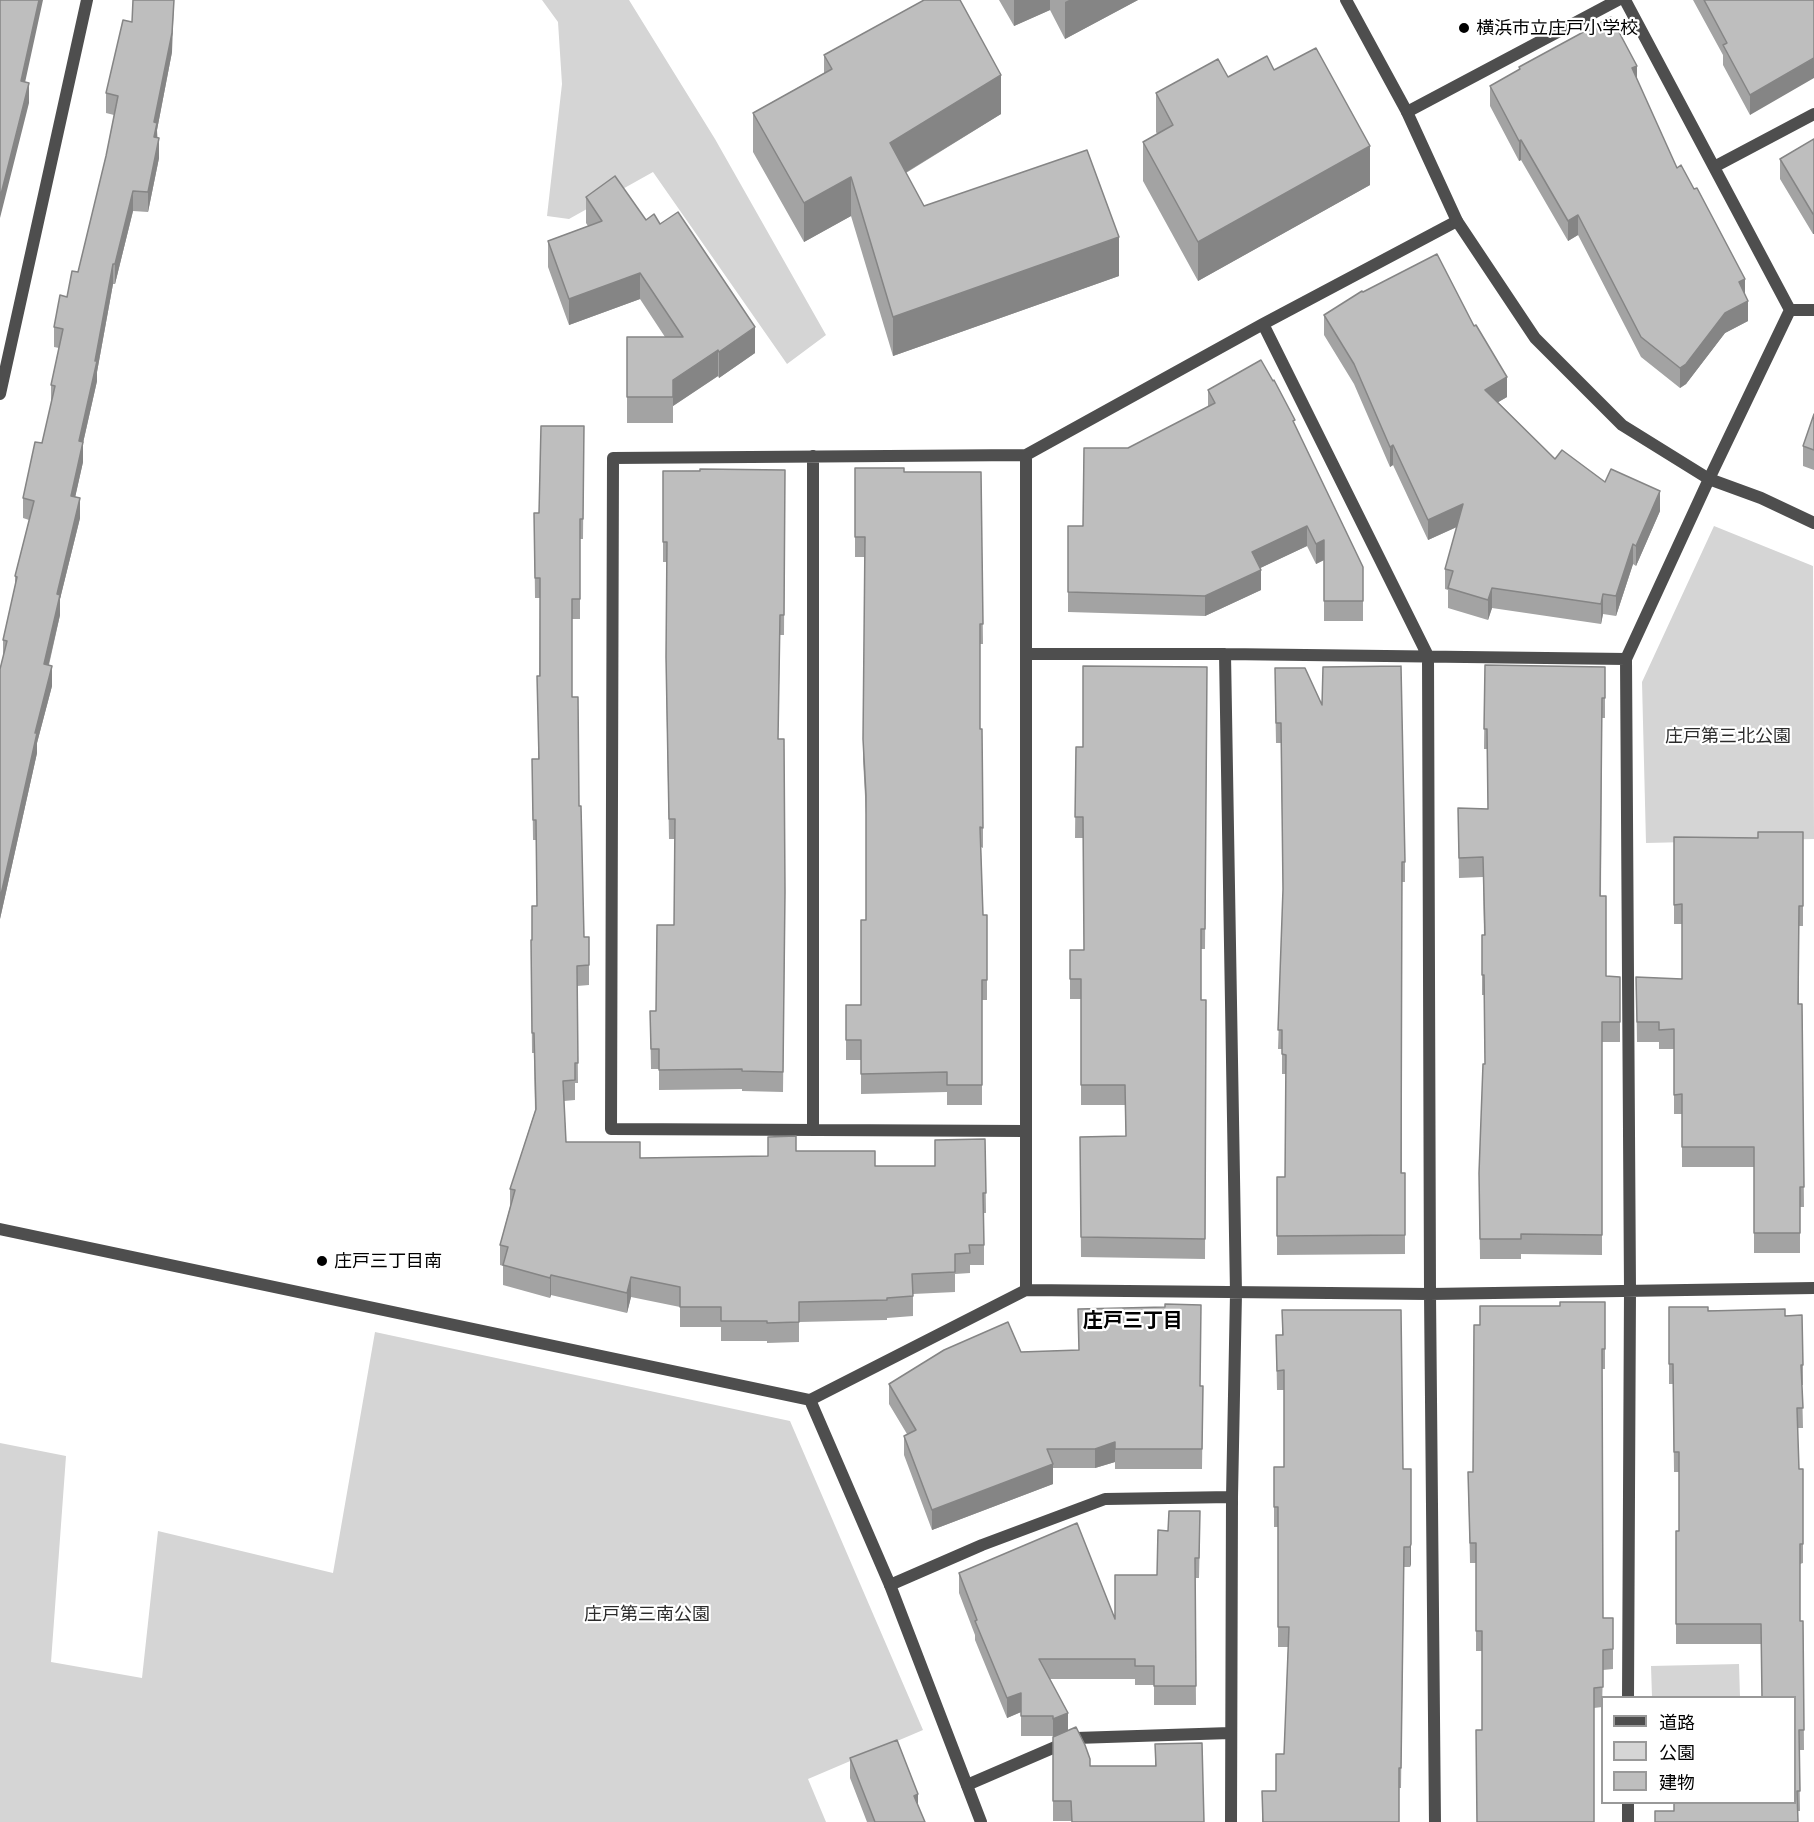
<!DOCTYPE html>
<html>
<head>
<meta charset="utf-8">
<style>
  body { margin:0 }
  #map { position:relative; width:1814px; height:1822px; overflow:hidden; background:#fff; font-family:"Exo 2","Noto Sans JP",sans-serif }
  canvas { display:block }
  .legend { position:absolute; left:1601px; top:1696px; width:195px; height:108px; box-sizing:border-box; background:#fff; border:2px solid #999; margin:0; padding:8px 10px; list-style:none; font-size:18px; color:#000 }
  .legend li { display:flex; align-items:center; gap:12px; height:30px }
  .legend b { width:30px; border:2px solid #999 }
</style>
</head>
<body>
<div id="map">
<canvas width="1814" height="1822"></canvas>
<ul class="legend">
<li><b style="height:8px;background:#4e4e4e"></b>道路</li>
<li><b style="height:16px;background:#d5d5d5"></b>公園</li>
<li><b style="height:16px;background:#bebebe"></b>建物</li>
</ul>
</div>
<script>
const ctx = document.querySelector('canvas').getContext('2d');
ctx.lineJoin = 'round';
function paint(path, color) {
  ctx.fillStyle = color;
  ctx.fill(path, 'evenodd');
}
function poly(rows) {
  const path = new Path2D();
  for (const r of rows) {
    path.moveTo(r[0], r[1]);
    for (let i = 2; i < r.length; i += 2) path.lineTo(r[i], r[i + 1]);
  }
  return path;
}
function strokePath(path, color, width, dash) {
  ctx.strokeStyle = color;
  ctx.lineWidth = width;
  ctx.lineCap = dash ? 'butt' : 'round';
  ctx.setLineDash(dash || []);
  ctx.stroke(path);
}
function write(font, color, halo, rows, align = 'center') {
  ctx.font = font + ' "Exo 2","Noto Sans JP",sans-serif';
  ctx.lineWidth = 4.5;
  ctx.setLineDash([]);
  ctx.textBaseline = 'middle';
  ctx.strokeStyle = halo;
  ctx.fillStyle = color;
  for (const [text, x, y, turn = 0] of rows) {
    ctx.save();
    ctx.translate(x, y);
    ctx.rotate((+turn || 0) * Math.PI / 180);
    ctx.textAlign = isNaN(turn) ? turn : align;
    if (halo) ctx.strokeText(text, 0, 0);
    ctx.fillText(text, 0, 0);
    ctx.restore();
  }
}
paint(poly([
  [542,0,629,0,715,139,826,335,787,364,653,172,569,219,547,216,562,84,558,22],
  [1714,526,1813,566,1814,839,1646,843,1642,682],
  [375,1332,790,1421,923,1730,808,1779,826,1822,0,1822,0,1443,66,1456,51,1662,142,1678,158,1531,333,1573],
  [1739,1664,1740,1697,1652,1697,1651,1666]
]), '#d5d5d5');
strokePath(poly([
  [1625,0,1790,310,1709,479,1626,659,1630,1290,1628,1698],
  [1407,112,1618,0],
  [1714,167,1814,114],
  [1790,310,1814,310],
  [1263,324,1428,656,1430,1294,1435,1822],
  [0,394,87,0],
  [1027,654,1225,654,1626,659],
  [1225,654,1236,1293,1232,1497,1231,1822],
  [813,1129,813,456],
  [1025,1131,611,1129,613,458,1026,455],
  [1026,1290,1430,1294,1814,1288],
  [810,1400,1026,1290,1026,455,1263,324,1457,221],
  [890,1585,982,1545,1105,1499,1232,1497],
  [967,1785,1076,1738,1230,1733],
  [1628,1822,1628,1802]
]), '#4e4e4e', 12);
strokePath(poly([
  [1346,0,1407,112,1457,221,1535,338,1622,425,1709,479,1761,498,1814,523],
  [0,1229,810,1400,890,1585,981,1822]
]), '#4e4e4e', 12);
paint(poly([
  [999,0,1138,0,1065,39,1050,10,1014,26],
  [1693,0,1814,0,1750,115,1723,65,1723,55],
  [172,52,157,130,159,158,148,212,133,211,115,284,113,284,97,372,97,381,83,443,83,462,75,497,80,518,60,599,60,615,49,665,52,686,37,743,37,753,0,919,0,669,3,657,3,640,15,588,15,576,29,520,23,518,23,498,42,443,51,405,51,385,59,348,54,347,54,327,78,272,106,156,114,115,106,113,106,93],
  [824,55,1001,114,906,173,924,206,1119,276,893,356,851,216,804,242,753,152,753,113,824,73],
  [1519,67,1637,80,1677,168,1745,294,1748,321,1725,333,1686,384,1680,388,1641,357,1578,235,1568,241,1521,160,1519,161,1490,106,1490,86,1519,70],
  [1274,70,1370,185,1198,281,1143,181,1143,142,1157,134,1156,132,1156,93,1228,77],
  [1814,139,1813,234,1780,179,1780,159],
  [586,197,646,220,660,224,755,353,719,378,718,376,673,406,673,423,627,423,627,337,665,337,640,299,569,325,548,267,548,241,588,226,586,223],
  [1363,292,1507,397,1498,402,1555,459,1605,482,1660,511,1636,566,1633,564,1616,616,1603,614,1601,624,1492,608,1488,620,1448,608,1448,590,1445,589,1445,569,1457,527,1428,540,1393,465,1390,467,1354,384,1324,335,1324,315],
  [1208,390,1295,426,1363,567,1363,621,1324,621,1324,560,1316,564,1307,546,1260,568,1261,590,1205,616,1068,612,1068,526,1083,526,1128,448,1208,407],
  [1814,414,1814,470,1803,466,1803,446],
  [584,426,583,539,580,539,580,619,572,619,572,697,579,806,584,937,589,937,589,985,577,986,578,1083,575,1083,575,1100,564,1101,566,1142,640,1158,768,1156,796,1151,875,1166,935,1166,985,1139,986,1213,984,1213,984,1265,970,1265,970,1273,955,1274,955,1292,913,1294,913,1316,887,1318,887,1320,799,1322,799,1342,767,1343,767,1341,721,1341,721,1327,680,1327,680,1307,631,1297,627,1313,551,1295,550,1298,503,1285,503,1266,500,1265,500,1245,510,1207,510,1189,535,1111,534,1053,532,1053,531,940,532,940,537,906,536,840,533,840,532,759,538,759,540,598,535,598,534,513,539,513],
  [855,468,904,472,981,472,983,644,980,644,980,729,983,828,983,848,981,847,983,915,987,980,987,1000,982,1000,982,1105,947,1105,947,1092,861,1094,861,1060,846,1060,846,1025,861,1005,866,920,866,815,863,759,865,557,855,557],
  [785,470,784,635,780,635,778,739,785,912,783,1092,742,1091,742,1089,659,1090,659,1069,651,1069,650,1011,656,1011,674,925,675,839,669,839,666,677,667,562,663,562,663,471],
  [1485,665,1605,667,1605,718,1602,718,1601,896,1606,976,1620,977,1620,1042,1602,1042,1602,1255,1521,1254,1521,1259,1480,1259,1479,1173,1485,1064,1484,995,1482,995,1482,935,1484,935,1483,877,1459,878,1458,808,1488,809,1487,749,1484,749],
  [1207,667,1205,949,1201,949,1201,1000,1206,1000,1205,1259,1081,1257,1080,1137,1126,1136,1125,1105,1081,1105,1081,999,1070,999,1070,950,1084,950,1083,838,1075,838,1076,747,1083,747],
  [1275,688,1322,705,1405,862,1405,882,1402,882,1402,1173,1405,1173,1405,1254,1277,1255,1277,1177,1285,1177,1286,1074,1282,1074,1282,1049,1278,1049,1283,894,1281,743,1276,743],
  [1803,832,1803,926,1799,926,1799,1004,1802,1004,1804,1207,1800,1207,1800,1253,1754,1253,1754,1167,1682,1167,1682,1114,1674,1114,1674,1049,1659,1049,1659,1042,1637,1042,1636,977,1682,979,1682,924,1674,924,1674,837,1758,838],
  [1605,1302,1605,1369,1602,1369,1603,1618,1613,1618,1613,1669,1603,1670,1602,1707,1594,1708,1482,1651,1476,1651,1476,1563,1470,1563,1468,1472,1473,1472,1480,1325,1560,1306],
  [1669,1307,1785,1316,1803,1365,1803,1385,1802,1385,1803,1428,1797,1428,1799,1469,1803,1469,1803,1563,1800,1564,1800,1621,1803,1621,1804,1750,1799,1750,1800,1811,1674,1811,1794,1803,1761,1644,1676,1644,1676,1531,1679,1531,1679,1472,1674,1472,1673,1384,1669,1384],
  [1078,1309,1201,1386,1203,1386,1202,1469,1115,1469,1115,1462,1095,1468,1053,1468,1053,1484,932,1530,904,1455,904,1436,907,1434,889,1404,889,1384,1021,1352,1079,1350],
  [1282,1310,1403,1469,1411,1469,1411,1564,1410,1567,1404,1567,1401,1788,1399,1788,1399,1822,1262,1822,1262,1791,1276,1791,1284,1754,1288,1647,1278,1647,1278,1527,1274,1527,1274,1467,1284,1467,1284,1390,1277,1390,1276,1335,1282,1335],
  [1200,1531,1199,1578,1195,1578,1196,1705,1154,1705,1154,1685,1135,1685,1135,1679,1050,1679,1068,1731,1090,1766,1155,1766,1155,1744,1202,1743,1071,1821,1053,1821,1053,1736,1021,1736,1021,1712,1007,1718,975,1640,975,1635,959,1593,959,1573,1115,1619],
  [850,1758,918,1806,925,1822,867,1822,850,1778]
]), '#a3a3a3');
paint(poly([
  [39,0,43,0,21,101,21,81],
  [174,0,172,52,157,130,157,143,154,157,154,122],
  [1014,0,1050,0,1050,10,1014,26],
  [1069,0,1138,0,1065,39,1065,2],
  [1814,58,1814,78,1750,115,1750,95],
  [1637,66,1637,86,1632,68],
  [1001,75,1001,114,890,182,890,143],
  [29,83,29,103,0,218,0,198],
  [159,138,159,158,148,212,148,192],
  [1521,140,1521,160,1519,161,1519,141],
  [1370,146,1370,185,1198,281,1198,242],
  [851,177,851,216,804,242,804,203],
  [133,191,133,211,115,284,115,264],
  [1813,214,1814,214,1814,234,1813,234],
  [1578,215,1578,235,1568,241,1568,221],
  [1119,237,1119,276,893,356,893,317],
  [113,264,113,284,97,372,97,381,83,443,83,462,71,516,71,496,79,441],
  [640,273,640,299,569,325,569,299],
  [1745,279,1745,299,1739,282],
  [1748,301,1748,321,1725,333,1686,384,1680,388,1680,368,1725,313],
  [755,327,755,353,719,378,719,352],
  [718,350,718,376,673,406,673,423,673,380],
  [1507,377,1507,397,1485,410,1485,390],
  [1393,445,1393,465,1390,467,1390,447],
  [1660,491,1660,511,1636,566,1636,546],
  [80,498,80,518,60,599,60,615,44,684,44,664,57,594],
  [1463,504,1463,524,1428,540,1428,520],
  [1307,526,1307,546,1252,572,1252,552],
  [1324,540,1324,560,1316,564,1316,544],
  [1633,544,1633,564,1616,616,1616,596],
  [1261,570,1261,590,1205,616,1205,596],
  [1492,588,1492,608,1488,620,1488,600],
  [1603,594,1603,614,1601,624,1601,604],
  [52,666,52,686,37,743,37,753,0,919,0,899,35,733],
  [551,1275,551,1295,550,1298,550,1278],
  [631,1277,631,1297,627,1313,627,1293],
  [1115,1442,1115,1462,1095,1468,1095,1449],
  [1053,1464,1053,1484,932,1530,932,1510],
  [1411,1544,1411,1564,1410,1567,1410,1547],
  [1021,1693,1021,1712,1007,1718,1007,1698],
  [1068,1713,1068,1732,1053,1739,1053,1719],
  [918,1794,918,1814,914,1796]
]), '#858585');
const building = poly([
  [0,0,39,0,21,81,29,83,0,198,0,0],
  [133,0,174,0,172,33,154,122,157,123,154,137,159,138,148,192,133,191,115,264,113,264,95,361,97,361,79,441,83,442,71,496,80,498,57,594,60,595,44,664,52,666,35,733,37,733,0,899,0,669,7,641,3,640,17,577,15,576,34,501,23,498,35,442,42,443,55,386,51,385,63,329,54,327,60,295,67,297,72,271,78,272,106,156,118,96,106,93,123,20,132,22,133,0],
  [924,0,960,0,1001,75,890,143,924,206,1087,150,1119,237,893,317,851,177,804,203,753,113,832,69,824,55,924,0],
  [1704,0,1814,0,1814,58,1750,95,1723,45,1727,43,1704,0],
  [1611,17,1637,66,1632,68,1677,168,1681,165,1694,189,1697,188,1745,279,1739,282,1748,301,1725,313,1686,364,1680,368,1641,337,1578,215,1568,221,1521,140,1519,141,1490,86,1520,69,1519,67,1611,17],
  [1316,48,1370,146,1198,242,1143,142,1173,125,1156,93,1218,59,1228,77,1267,56,1274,70,1316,48],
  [1814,139,1814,214,1813,214,1780,159,1814,139],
  [615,176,646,220,654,214,660,224,678,212,755,327,719,352,718,350,673,380,673,397,627,397,627,337,683,337,640,273,569,299,548,241,602,221,586,197,615,176],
  [1437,254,1474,326,1476,325,1507,377,1485,390,1555,459,1562,450,1605,482,1611,469,1660,491,1636,546,1633,544,1616,596,1603,594,1601,604,1492,588,1488,600,1448,588,1453,571,1445,569,1463,504,1428,520,1393,445,1390,447,1354,364,1324,315,1362,291,1363,292,1437,254],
  [1261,360,1273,381,1274,380,1295,420,1293,421,1363,567,1363,601,1324,601,1324,540,1316,544,1307,526,1252,552,1261,570,1205,596,1068,592,1068,526,1083,526,1084,448,1128,448,1215,403,1208,390,1261,360],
  [1814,414,1814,450,1803,446,1814,414],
  [541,426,584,426,583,519,580,519,580,599,572,599,572,697,578,697,579,806,581,806,584,937,589,937,589,965,577,966,578,1063,575,1063,575,1080,563,1081,566,1142,640,1142,640,1158,768,1156,768,1137,796,1136,796,1151,875,1151,875,1166,935,1166,935,1140,985,1139,986,1193,983,1193,984,1245,969,1245,970,1253,955,1254,955,1272,912,1274,913,1296,887,1298,887,1300,799,1302,799,1322,767,1323,767,1321,721,1321,721,1307,680,1307,680,1287,631,1277,627,1293,551,1275,550,1278,503,1265,508,1247,500,1245,515,1190,510,1189,536,1109,534,1033,532,1033,531,940,532,940,532,906,537,906,536,820,533,820,532,759,539,759,537,676,540,676,540,578,535,578,534,513,539,513,541,426],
  [855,468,904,468,904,472,981,472,983,624,980,624,980,729,982,729,983,828,980,827,983,915,987,915,987,980,982,980,982,1085,947,1085,947,1072,861,1074,861,1040,846,1040,846,1005,861,1005,861,920,866,920,866,795,863,739,865,537,855,537,855,468],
  [700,469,785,470,784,615,780,615,778,739,784,739,785,892,783,1072,742,1071,742,1069,659,1070,659,1049,651,1049,650,1011,656,1011,657,925,674,925,675,819,669,819,666,657,667,542,663,542,663,471,700,471,700,469],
  [1485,665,1605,667,1605,698,1602,698,1600,896,1606,896,1606,976,1620,977,1620,1022,1602,1022,1602,1235,1521,1234,1521,1239,1480,1239,1479,1173,1483,1064,1485,1064,1484,975,1482,975,1482,935,1485,935,1483,857,1459,858,1458,808,1488,809,1487,729,1484,729,1485,665],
  [1083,666,1207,667,1205,929,1201,929,1201,1000,1206,1000,1205,1239,1081,1237,1080,1137,1126,1136,1125,1085,1081,1085,1081,979,1070,979,1070,950,1084,950,1083,817,1075,817,1076,747,1083,747,1083,666],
  [1401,666,1405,862,1402,862,1401,1173,1405,1173,1405,1235,1277,1236,1277,1177,1285,1177,1286,1055,1282,1054,1282,1030,1278,1030,1283,889,1281,723,1276,723,1275,668,1305,668,1322,705,1323,667,1401,666],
  [1758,832,1803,832,1803,906,1799,906,1798,1004,1802,1004,1804,1187,1800,1187,1800,1233,1754,1233,1754,1147,1682,1147,1682,1094,1674,1095,1674,1029,1659,1030,1659,1022,1637,1022,1636,977,1682,979,1682,904,1674,905,1674,837,1758,838,1758,832],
  [1560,1302,1605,1302,1605,1349,1602,1349,1603,1618,1613,1618,1613,1649,1603,1650,1603,1687,1594,1688,1594,1822,1477,1822,1476,1730,1482,1730,1482,1631,1476,1631,1476,1543,1470,1543,1468,1472,1473,1472,1474,1325,1480,1325,1480,1306,1560,1306,1560,1302],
  [1165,1304,1201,1305,1200,1386,1203,1386,1202,1449,1115,1449,1115,1442,1095,1449,1047,1449,1053,1464,932,1510,904,1436,916,1430,889,1384,944,1350,1008,1322,1021,1352,1079,1350,1078,1309,1165,1307,1165,1304],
  [1669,1307,1708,1307,1708,1311,1785,1309,1785,1316,1802,1315,1803,1365,1801,1365,1803,1408,1797,1408,1799,1469,1803,1469,1803,1544,1800,1544,1800,1621,1803,1621,1804,1730,1799,1730,1800,1791,1797,1791,1798,1822,1655,1822,1655,1811,1674,1811,1674,1803,1794,1803,1794,1698,1762,1698,1761,1624,1676,1624,1676,1531,1679,1531,1679,1452,1674,1452,1673,1364,1669,1364,1669,1307],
  [1282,1310,1401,1310,1403,1469,1411,1469,1411,1544,1410,1547,1404,1547,1401,1768,1399,1768,1399,1822,1263,1822,1262,1791,1276,1791,1276,1754,1284,1754,1289,1627,1278,1627,1278,1507,1274,1507,1274,1467,1284,1467,1284,1370,1277,1371,1276,1335,1283,1335,1282,1310],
  [1169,1511,1200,1511,1199,1558,1195,1558,1196,1686,1154,1686,1154,1666,1135,1666,1135,1659,1039,1659,1068,1713,1053,1719,1053,1716,1021,1716,1021,1693,1007,1698,975,1621,977,1620,959,1573,1077,1523,1115,1619,1115,1575,1157,1575,1158,1530,1168,1531,1169,1511],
  [1076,1727,1085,1745,1090,1759,1090,1766,1156,1766,1155,1744,1202,1743,1204,1822,1072,1822,1071,1801,1053,1801,1053,1737,1076,1727],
  [897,1740,918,1794,914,1796,925,1822,875,1822,850,1758,897,1740]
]);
paint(building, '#bebebe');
strokePath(building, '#858585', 1.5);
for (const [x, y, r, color] of [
  [1464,28,6,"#000"],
  [322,1261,6,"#000"]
]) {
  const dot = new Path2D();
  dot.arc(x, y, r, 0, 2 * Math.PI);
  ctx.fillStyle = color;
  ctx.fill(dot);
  strokePath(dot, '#fff', 2);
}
write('18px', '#000', '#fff', [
  ["横浜市立庄戸小学校",1476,28],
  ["庄戸三丁目南",334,1261]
], 'left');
write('18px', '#2c2c2c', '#fff', [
  ["庄戸第三北公園",1728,736],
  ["庄戸第三南公園",647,1614]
]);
write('bold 20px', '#000', '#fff', [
  ["庄戸三丁目",1133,1320]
]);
</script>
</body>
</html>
